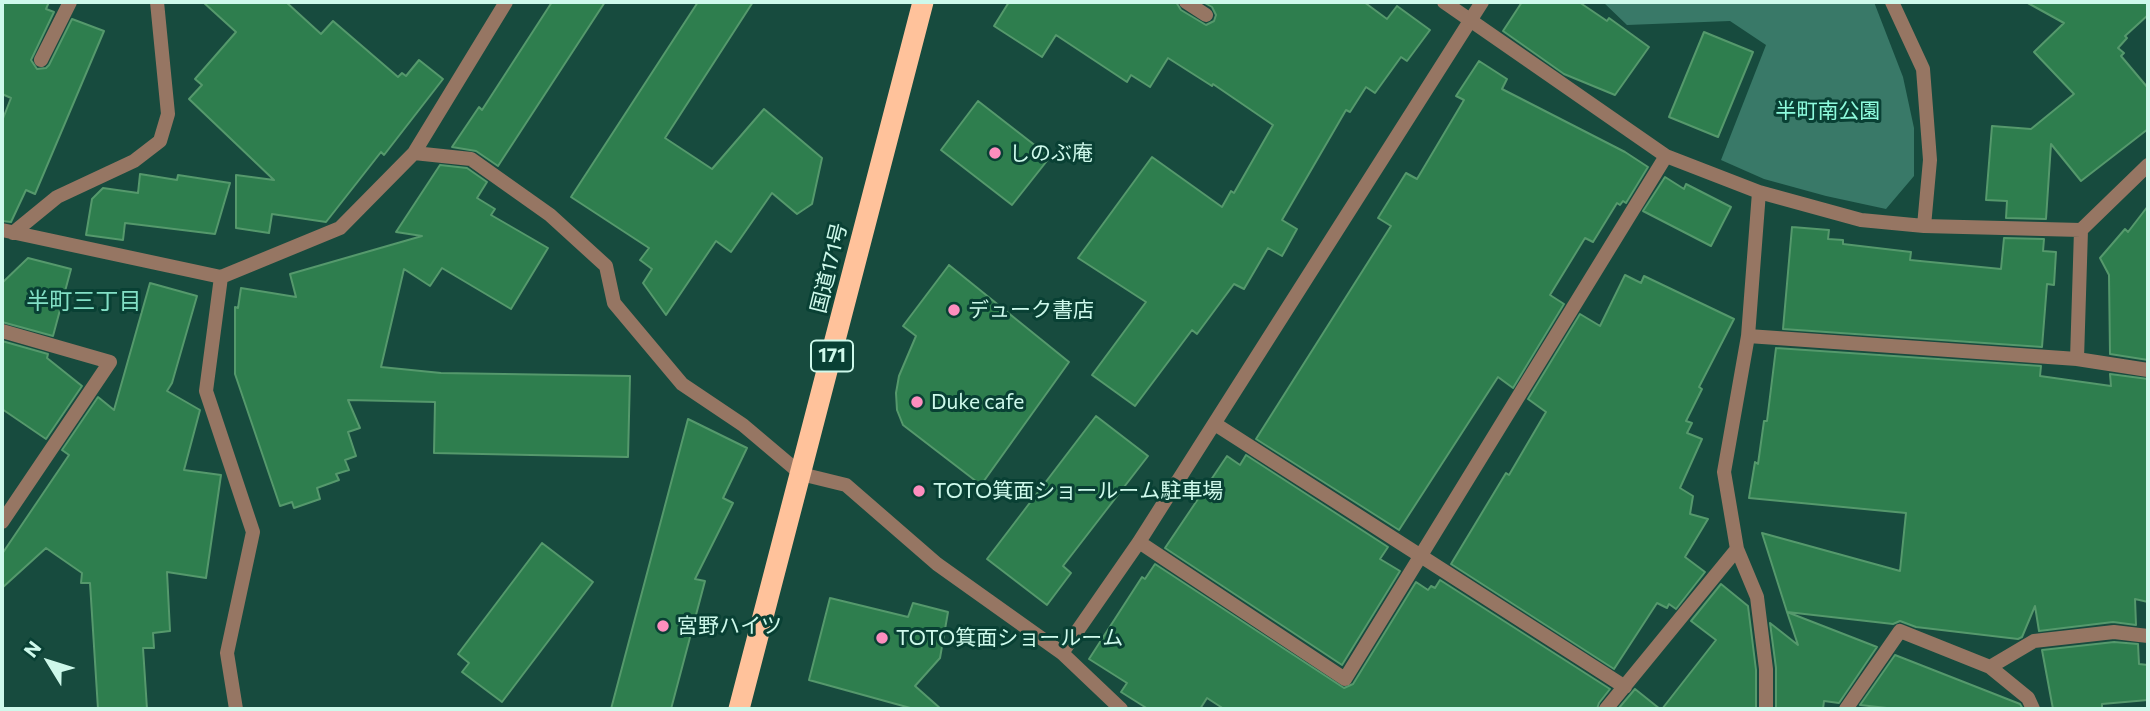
<!DOCTYPE html>
<html>
<head>
<meta charset="utf-8">
<style>
  body { margin:0 }
  #map { position:relative; width:2150px; height:711px; overflow:hidden; background:#174b3e; font-family:Commissioner,sans-serif }
  canvas { display:block }
  .frame { position:absolute; inset:0; border:4px solid #cef9eb; pointer-events:none }
  .north { position:absolute; left:14px; top:627px; width:70px; height:70px; -webkit-text-stroke:5px #094034; paint-order:stroke; rotate:308deg; font-size:19px; font-weight:700; line-height:28px; text-align:center; color:#cef9eb }
  .north::after { content:''; display:block; margin:auto; width:24px; height:32px; background:#cef9eb; clip-path:polygon(50% 0,100% 100%,50% 72%,0 100%) }
</style>
</head>
<body>
<div id="map">
<canvas width="2150" height="711"></canvas>
<div class="frame"></div>
<div class="north">N</div>
</div>
<script>
const ctx = document.querySelector('canvas').getContext('2d');
ctx.lineJoin = 'round';
function paint(path, color) {
  ctx.fillStyle = color;
  ctx.fill(path, 'evenodd');
}
function poly(rows) {
  const path = new Path2D();
  for (const r of rows) {
    path.moveTo(r[0], r[1]);
    for (let i = 2; i < r.length; i += 2) path.lineTo(r[i], r[i + 1]);
  }
  return path;
}
function strokePath(path, color, width, dash) {
  ctx.strokeStyle = color;
  ctx.lineWidth = width;
  ctx.lineCap = dash ? 'butt' : 'round';
  ctx.setLineDash(dash || []);
  ctx.stroke(path);
}
function write(font, color, halo, rows, align = 'center') {
  ctx.font = font + ' Commissioner,"Noto Sans JP",sans-serif';
  ctx.lineWidth = 6;
  ctx.setLineDash([]);
  ctx.textBaseline = 'middle';
  ctx.strokeStyle = halo;
  ctx.fillStyle = color;
  for (const [text, x, y, turn = 0] of rows) {
    ctx.save();
    ctx.translate(x, y);
    ctx.rotate((+turn || 0) * Math.PI / 180);
    ctx.textAlign = isNaN(turn) ? turn : align;
    if (halo) ctx.strokeText(text, 0, 0);
    ctx.fillText(text, 0, 0);
    ctx.restore();
  }
}
paint(poly([
  [1603,2,1874,2,1903,77,1914,128,1914,176,1886,209,1826,196,1764,179,1721,160,1766,45,1730,21,1627,25]
]), '#397968');
const building = poly([
  [2,2,49,2,46,9,54,12,31,60,37,69,46,68,49,65,72,19,104,31,35,194,26,190,11,222,2,221,2,121,11,98,2,94,2,2],
  [203,2,286,2,321,34,333,21,398,77,402,73,406,76,419,60,443,79,384,155,381,152,326,222,272,214,269,233,236,228,236,175,274,180,189,99,202,85,195,79,236,32,203,2],
  [552,2,605,2,498,166,476,151,452,147,479,107,482,110,552,2],
  [698,2,753,2,665,138,712,169,764,109,822,158,812,204,797,214,772,193,731,252,716,241,666,315,643,283,652,269,640,260,649,248,571,197,698,2],
  [1009,2,1176,2,1181,10,1206,25,1214,21,1216,15,1212,7,1203,2,1364,2,1387,19,1397,6,1430,30,1407,61,1401,57,1375,93,1366,87,1350,112,1346,110,1282,220,1297,229,1282,256,1268,248,1244,289,1234,284,1197,334,1192,330,1135,406,1092,375,1146,302,1078,258,1152,157,1222,207,1231,191,1234,193,1273,125,1213,84,1212,86,1168,58,1150,87,1131,75,1127,82,1056,35,1042,57,994,26,1009,2],
  [1522,2,1579,2,1607,21,1609,18,1649,47,1615,95,1564,74,1503,31,1522,2],
  [2026,2,2148,2,2148,15,2125,36,2127,38,2118,48,2124,53,2121,56,2148,88,2148,129,2081,181,2051,144,2046,219,2006,218,2007,201,1986,200,1992,126,2031,129,2074,94,2034,52,2064,23,2026,2],
  [1704,32,1753,52,1718,137,1669,117,1704,32],
  [1479,61,1507,79,1502,89,1625,152,1648,167,1626,203,1623,201,1620,205,1617,203,1593,242,1585,238,1550,295,1564,304,1513,388,1498,377,1399,530,1256,439,1391,226,1378,218,1406,173,1417,179,1464,100,1456,96,1479,61],
  [978,101,1050,157,1012,205,941,150,978,101],
  [440,165,467,168,487,182,477,198,495,209,491,215,548,248,511,309,442,268,430,286,404,269,381,367,441,373,630,376,628,457,434,453,435,402,348,400,360,428,348,432,356,456,345,460,349,470,336,474,339,480,317,488,320,499,294,508,292,502,280,506,235,374,235,307,238,308,241,288,296,297,290,274,422,236,396,232,440,165],
  [140,174,177,180,178,175,230,183,215,234,125,223,123,240,86,235,92,199,103,188,138,193,140,174],
  [1665,177,1684,189,1686,184,1731,207,1711,246,1643,211,1665,177],
  [2148,206,2148,360,2110,354,2109,275,2100,258,2125,229,2128,232,2148,206],
  [1792,227,1829,230,1828,239,1843,240,1843,244,1911,252,1910,260,2001,269,2004,238,2044,239,2043,251,2056,252,2054,285,2047,284,2042,347,1783,329,1792,227],
  [28,258,71,269,53,336,2,322,2,283,28,258],
  [949,265,1069,362,981,485,903,425,897,410,896,393,899,376,916,336,903,326,949,265],
  [1625,275,1641,283,1644,276,1734,319,1699,387,1702,389,1686,421,1692,423,1687,433,1702,439,1680,488,1693,496,1690,514,1708,519,1685,557,1705,572,1676,609,1669,604,1667,608,1657,603,1614,669,1451,564,1506,473,1509,475,1546,412,1528,399,1580,314,1600,326,1625,275],
  [150,283,197,296,172,383,167,391,200,410,184,470,221,475,206,578,167,572,170,631,153,633,154,648,143,648,147,709,98,709,90,583,81,583,82,573,46,548,2,588,2,554,69,455,62,450,98,397,114,410,150,283],
  [2,341,48,354,47,358,82,386,46,439,2,409,2,341],
  [1776,348,2041,366,2040,376,2111,386,2110,374,2148,379,2148,602,2135,599,2136,625,2113,622,2039,631,2035,606,2022,637,2018,639,1916,627,1900,621,1893,624,1787,612,1762,533,1900,571,1906,513,1749,498,1755,462,1758,464,1764,421,1767,421,1776,348],
  [1096,416,1148,456,1063,566,1071,573,1047,605,987,559,1096,416],
  [688,419,747,448,723,498,733,503,695,579,705,581,671,709,611,709,688,419],
  [1246,455,1388,547,1380,559,1400,571,1342,665,1165,548,1227,456,1240,465,1246,455],
  [542,543,593,582,502,702,462,672,469,663,458,654,542,543],
  [1155,564,1344,688,1353,684,1416,582,1428,590,1431,586,1435,588,1440,580,1610,689,1599,703,1597,709,1224,709,1207,698,1200,709,1148,709,1121,692,1127,683,1089,659,1142,577,1145,579,1155,564],
  [1721,584,1748,606,1756,670,1756,709,1662,709,1716,640,1691,621,1721,584],
  [830,598,908,617,913,603,948,612,940,658,915,686,941,709,914,709,809,680,830,598],
  [1787,612,1877,647,1839,703,1824,701,1823,709,1776,709,1776,668,1770,623,1798,645,1787,612],
  [2114,642,2138,644,2139,664,2148,665,2148,700,2102,704,2102,709,2053,709,2042,650,2114,642],
  [1895,655,2020,704,2023,709,1896,709,1860,705,1895,655],
  [1635,689,1660,709,1618,709,1635,689]
]);
paint(building, '#2e7e4e');
strokePath(building, '#55996c', 2);
strokePath(poly([
  [1186,2,1206,15],
  [1444,2,1666,156,1759,192,1748,336,1724,472,1737,549,1757,597,1766,669,1766,709],
  [1892,2,1923,69,1930,160,1924,226],
  [41,60,70,2],
  [414,153,471,159,550,215,606,266,614,303,682,384,743,425,801,474,846,485,937,564,1062,653,1121,709],
  [1759,192,1861,220,1924,226,2081,230,2148,165],
  [2,230,221,277,340,228,414,153,506,2],
  [13,233,57,197,134,161,160,141,168,114,157,2],
  [221,277,206,391,253,532,227,653,236,709],
  [2,331,110,362,2,522],
  [1748,336,2077,359,2148,370],
  [2077,359,2081,230],
  [1215,424,1625,687],
  [1139,542,1345,679,1666,156],
  [1062,653,1139,542,1482,2],
  [1990,667,2034,641,2114,632,2148,636],
  [1606,709,1737,549],
  [1846,709,1900,631,1990,667,2028,698,2033,709]
]), '#967663', 14);
strokePath(poly([
  [739,709,923,2]
]), '#ffc29b', 21);
for (const [x, y, r, color] of [
  [995,153,7,"#fd8ebe"],
  [954,310,7,"#fd8ebe"],
  [917,402,7,"#fd8ebe"],
  [919,491,7,"#fd8ebe"],
  [663,626,7,"#fd8ebe"],
  [882,638,7,"#fd8ebe"]
]) {
  const dot = new Path2D();
  dot.arc(x, y, r, 0, 2 * Math.PI);
  ctx.fillStyle = color;
  ctx.fill(dot);
  strokePath(dot, '#094034', 2.5);
}
for (const [x, y, w] of [
  [832,356,42]
]) {
  const box = new Path2D();
  box.roundRect(x - w / 2, y - 15.5, w, 31, 5);
  ctx.fillStyle = '#094034';
  ctx.fill(box);
  strokePath(box, '#cef9eb', 2);
}
write('bold 19px', '#cef9eb', null, [
  ["171",832,356]
]);
write('21px', '#8efbdd', '#094034', [
  ["半町南公園",1828,111]
]);
write('21px', '#cef9eb', '#094034', [
  ["しのぶ庵",1009,153],
  ["デューク書店",968,310],
  ["Duke cafe",931,402],
  ["TOTO箕面ショールーム駐車場",933,491],
  ["宮野ハイツ",677,626],
  ["TOTO箕面ショールーム",896,638]
], 'left');
write('21px', '#cef9eb', '#094034', [
  ["国道171号",829,268,-76]
]);
write('23px', '#83e0c6', '#094034', [
  ["半町三丁目",84,301]
]);
</script>
</body>
</html>
